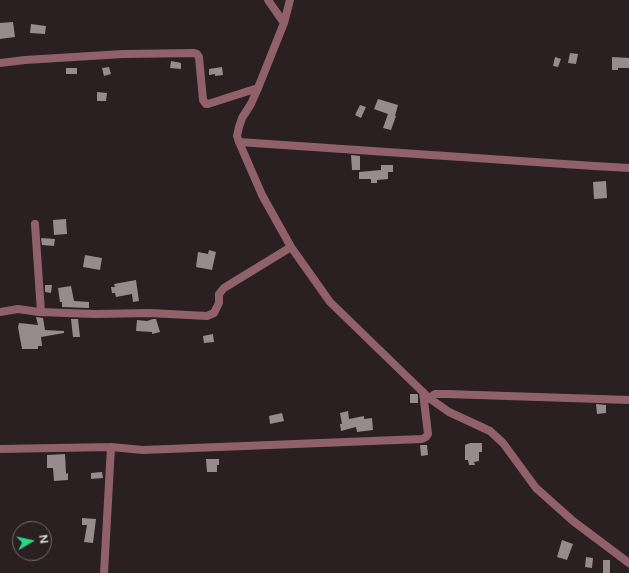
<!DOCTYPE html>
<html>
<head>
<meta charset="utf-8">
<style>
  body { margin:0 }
  #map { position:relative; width:629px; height:573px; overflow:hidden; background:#2a2022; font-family:"Varela Round",sans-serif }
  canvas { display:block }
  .north { position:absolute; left:12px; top:521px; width:40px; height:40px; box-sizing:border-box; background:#2a2022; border:1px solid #736a6c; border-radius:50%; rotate:81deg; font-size:11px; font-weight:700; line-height:16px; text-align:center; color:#e0dadb }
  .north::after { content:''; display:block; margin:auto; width:14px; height:18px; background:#25d886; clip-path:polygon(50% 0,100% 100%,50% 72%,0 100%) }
</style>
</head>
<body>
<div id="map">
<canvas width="629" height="573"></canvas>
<div class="north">N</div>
</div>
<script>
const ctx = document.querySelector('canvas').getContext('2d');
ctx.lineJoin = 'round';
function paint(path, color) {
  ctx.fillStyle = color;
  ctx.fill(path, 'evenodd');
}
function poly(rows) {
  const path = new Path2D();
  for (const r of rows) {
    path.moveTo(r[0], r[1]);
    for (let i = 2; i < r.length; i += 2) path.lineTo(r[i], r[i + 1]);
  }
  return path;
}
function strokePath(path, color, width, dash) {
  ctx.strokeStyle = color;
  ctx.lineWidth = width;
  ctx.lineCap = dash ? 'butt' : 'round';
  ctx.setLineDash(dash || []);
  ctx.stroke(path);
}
paint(poly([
  [13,22,15,37,0,39,0,23],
  [31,24,46,26,45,34,30,33],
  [570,53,578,54,576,64,568,63],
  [555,57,561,59,558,67,553,66],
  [612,57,629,58,629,68,618,68,618,70,612,70],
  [171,61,181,63,181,69,170,68],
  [109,67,111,74,104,76,102,68],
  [222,67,223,75,215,76,215,74,209,75,209,69],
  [66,68,77,68,77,74,66,74],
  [97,92,107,93,106,101,97,101],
  [378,99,398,105,395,116,396,116,391,130,383,128,388,114,374,109],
  [360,105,366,107,361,118,355,115],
  [351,155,360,156,360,170,352,170],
  [381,165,393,165,393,172,388,172,388,179,377,180,377,183,371,183,371,179,359,179,359,172,381,170],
  [606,181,607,198,594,199,593,182],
  [66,219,67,234,54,235,53,220],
  [41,238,55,239,54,246,42,245],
  [209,250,216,252,212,270,196,267,198,252,208,254],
  [85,255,102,258,100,270,83,267],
  [136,280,139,301,133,302,132,294,116,297,115,293,112,293,111,287,115,287,114,284],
  [45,285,52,285,51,293,45,292],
  [71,286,74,301,89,302,89,308,62,307,62,302,60,302,58,288],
  [36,317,43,318,45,330,64,331,64,333,41,337,42,346,38,346,38,349,22,349,18,327,19,323,38,325],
  [71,319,78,319,80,337,73,337],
  [153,319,156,319,160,332,152,334,152,332,136,331,137,320,147,321],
  [213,334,214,342,204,343,203,336],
  [410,394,417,394,418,395,418,403,410,403],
  [596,404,606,405,606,413,597,414],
  [348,411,349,419,364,416,364,419,372,418,373,430,357,432,356,427,341,431,340,424,342,424,340,413],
  [282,413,284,421,270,424,269,416],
  [470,443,482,443,482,452,479,452,479,461,474,462,475,465,469,465,468,460,465,460,465,445],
  [420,445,427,445,428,455,421,456],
  [65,454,66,474,68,473,68,480,54,481,53,468,47,468,47,455],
  [206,459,219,459,219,465,217,465,217,472,207,472],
  [102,472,103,478,91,479,91,473],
  [82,518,96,519,93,543,84,542,87,525,82,525],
  [562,540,573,544,567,560,557,557],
  [586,557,593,558,592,568,585,567],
  [603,560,610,560,610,573,603,573]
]), '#978b8d');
strokePath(poly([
  [268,0,284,23],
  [290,0,284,23,258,88,251,104,242,118,239,127,237,136,239,142,262,195,291,247,330,302,429,398,449,412,490,431,503,443,536,488,573,521,629,563],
  [0,63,25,60,123,54,194,53,197,54,199,57,203,100,206,104,208,104,258,88],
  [239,142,594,166,629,168],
  [35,224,41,312],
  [0,312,18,309,39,312,95,314,150,313,207,316,214,313,219,303,219,294,224,288,291,247],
  [429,398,435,394,447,394,629,400],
  [0,449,111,447,143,450,422,439,426,437,428,434,423,392],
  [104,573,111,447]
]), '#90616b', 8);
</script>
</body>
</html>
